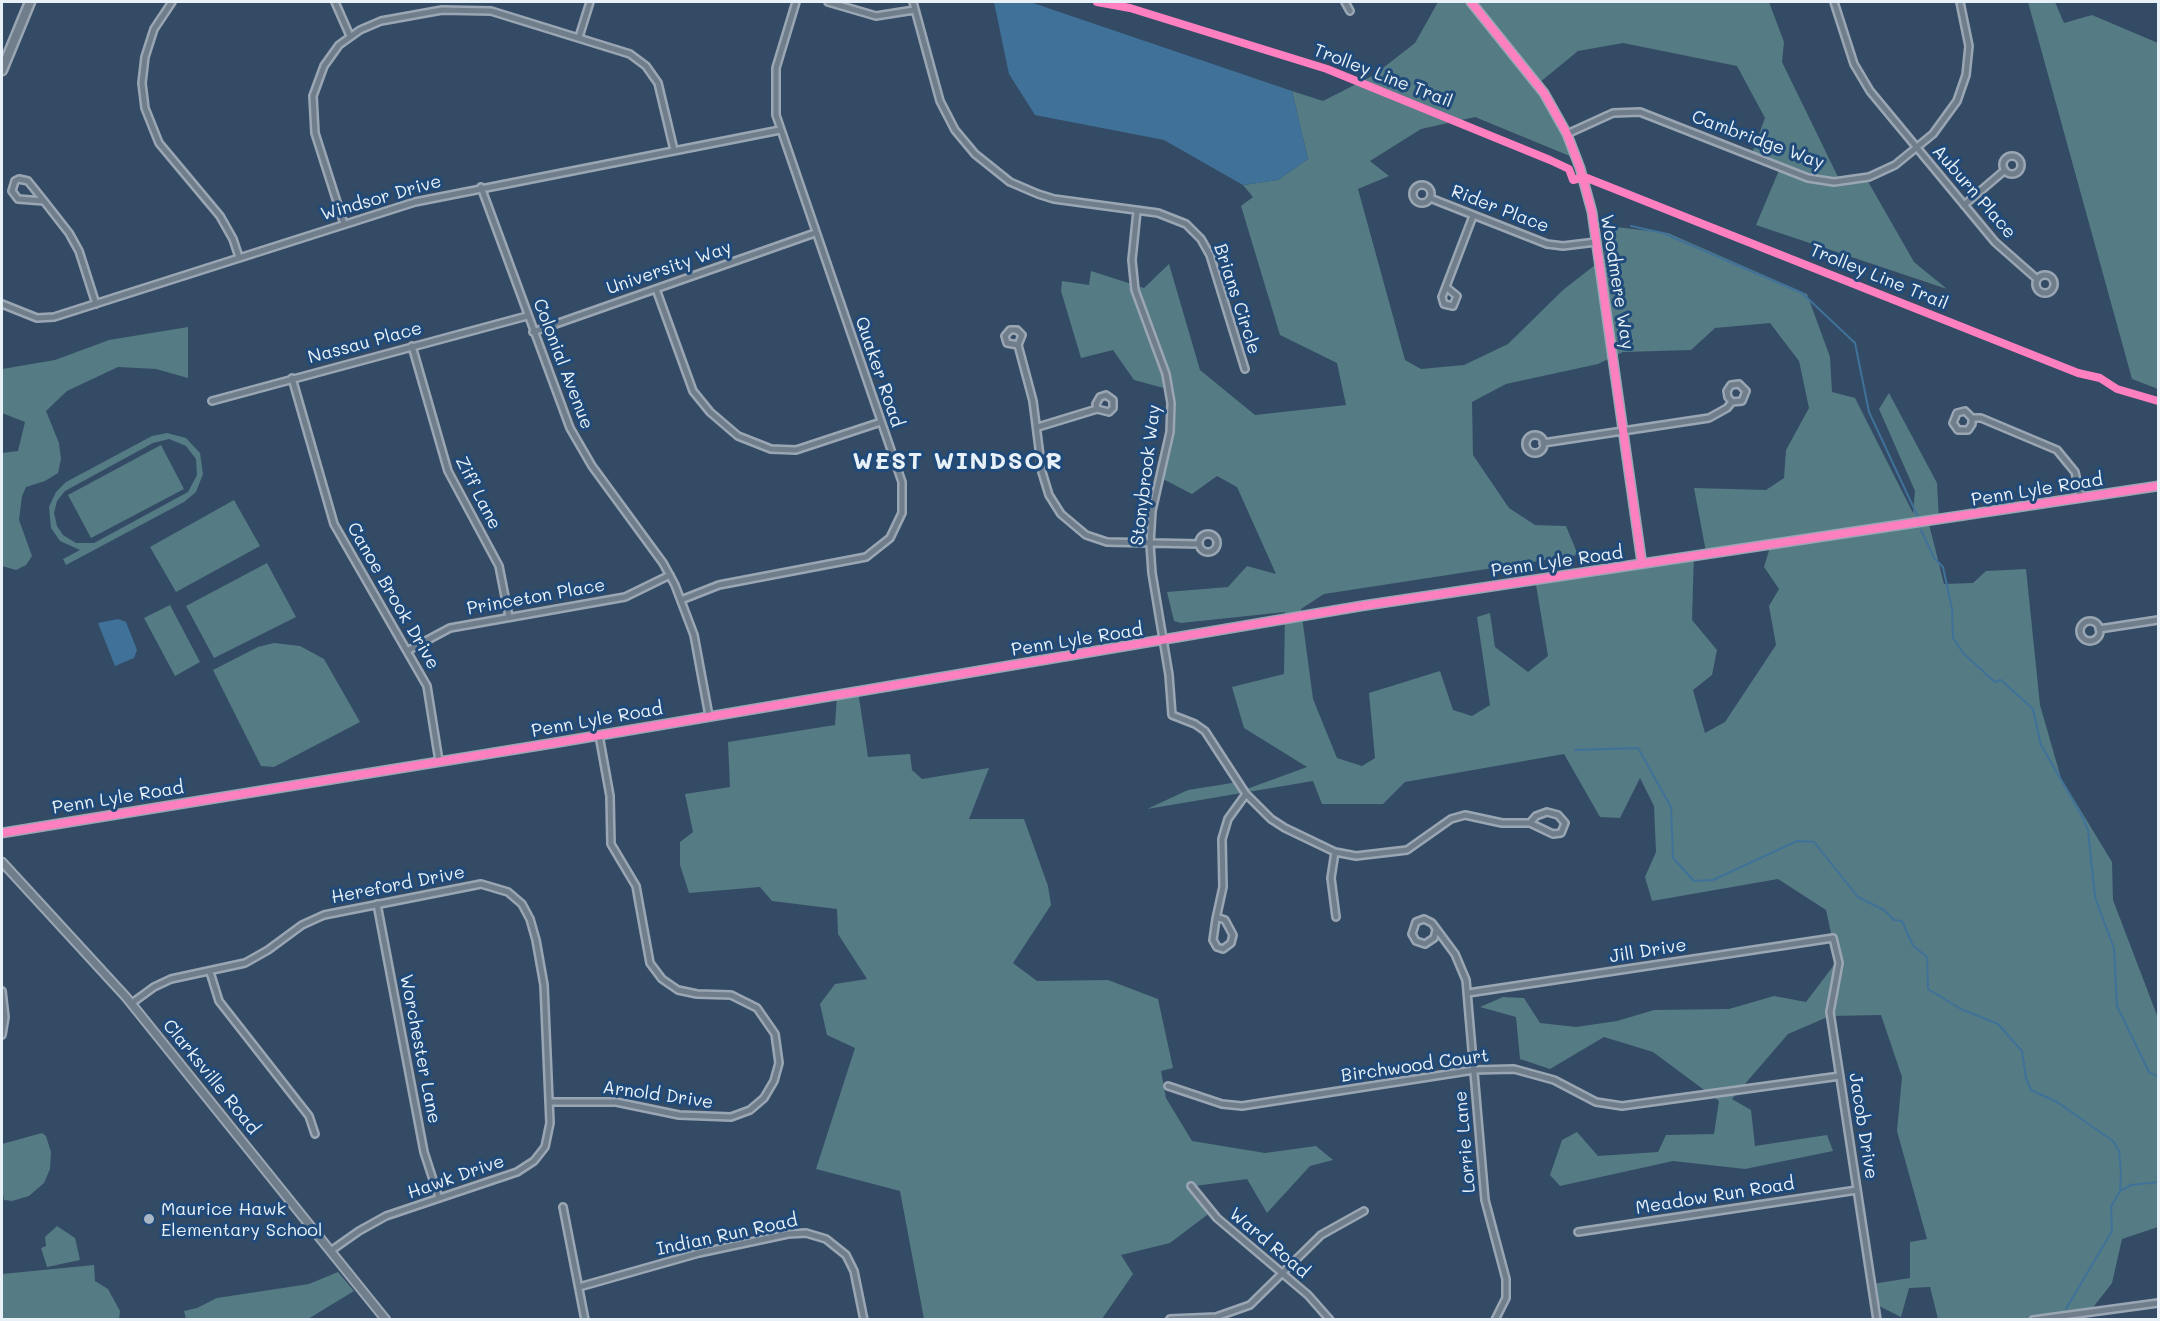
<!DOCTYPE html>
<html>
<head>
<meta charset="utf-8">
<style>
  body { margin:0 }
  #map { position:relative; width:2160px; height:1321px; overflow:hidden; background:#344b65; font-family:Mali,sans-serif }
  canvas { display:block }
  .frame { position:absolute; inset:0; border:3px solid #e8f1f8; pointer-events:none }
</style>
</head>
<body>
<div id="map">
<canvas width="2160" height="1321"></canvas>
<div class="frame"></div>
</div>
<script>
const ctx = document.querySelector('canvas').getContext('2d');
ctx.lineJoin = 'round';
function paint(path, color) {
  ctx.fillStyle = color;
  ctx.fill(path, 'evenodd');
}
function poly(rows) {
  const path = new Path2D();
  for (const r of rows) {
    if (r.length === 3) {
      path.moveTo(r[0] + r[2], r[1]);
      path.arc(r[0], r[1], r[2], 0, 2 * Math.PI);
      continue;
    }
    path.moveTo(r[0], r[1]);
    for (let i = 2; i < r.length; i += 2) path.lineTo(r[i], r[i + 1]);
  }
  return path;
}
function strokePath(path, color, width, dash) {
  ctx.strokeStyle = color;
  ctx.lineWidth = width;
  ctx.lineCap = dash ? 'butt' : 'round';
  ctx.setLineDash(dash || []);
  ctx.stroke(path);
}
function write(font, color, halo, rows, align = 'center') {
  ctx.font = font + ' Mali,sans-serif';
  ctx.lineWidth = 6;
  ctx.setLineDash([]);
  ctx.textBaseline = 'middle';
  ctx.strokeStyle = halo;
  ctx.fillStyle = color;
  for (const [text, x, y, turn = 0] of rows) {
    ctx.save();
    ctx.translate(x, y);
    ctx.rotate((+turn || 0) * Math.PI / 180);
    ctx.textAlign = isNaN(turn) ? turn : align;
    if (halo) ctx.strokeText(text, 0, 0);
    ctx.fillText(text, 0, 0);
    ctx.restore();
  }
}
paint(poly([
  [1438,2,1769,2,1784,42,1782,62,1840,181,1866,178,1914,262,1947,289,1756,225,1780,168,1752,153,1765,118,1737,66,1623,43,1578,51,1539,83,1577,159,1475,117,1421,129,1370,161,1389,176,1358,189,1405,360,1421,369,1464,365,1508,344,1563,290,1604,258,1607,226,1668,233,1807,294,1830,357,1832,392,1855,398,1913,513,1915,491,1879,409,1889,393,1937,483,1939,521,1929,524,1944,584,1973,583,1986,571,2026,569,2040,705,2061,778,2112,862,2113,900,2158,1018,2158,1227,2122,1239,2112,1283,2084,1319,1938,1319,1930,1287,1909,1288,1901,1317,1879,1306,1872,1284,1910,1278,1910,1242,1927,1239,1897,1131,1902,1077,1881,1015,1830,1016,1788,1034,1732,1099,1751,1110,1755,1146,1827,1135,1833,1151,1745,1169,1673,1161,1560,1186,1550,1175,1562,1140,1577,1132,1598,1156,1658,1152,1666,1135,1714,1134,1719,1101,1653,1052,1604,1037,1550,1069,1520,1059,1516,1017,1480,1007,1503,997,1524,998,1540,1023,1576,1027,1617,1021,1654,1010,1729,1009,1774,996,1806,1002,1837,961,1826,910,1778,879,1652,901,1645,877,1656,852,1654,806,1640,778,1620,818,1600,817,1564,754,1405,782,1383,804,1322,804,1313,781,1147,809,1188,790,1238,782,1244,790,1307,767,1244,728,1232,687,1284,674,1285,612,1181,623,1174,621,1167,592,1228,587,1247,566,1276,574,1237,487,1217,476,1192,494,1159,477,1170,429,1171,390,1134,380,1113,350,1081,358,1061,291,1062,281,1089,285,1091,271,1144,288,1169,264,1200,370,1255,415,1346,405,1337,363,1280,335,1241,206,1253,197,1243,185,1278,180,1308,159,1292,91,1323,101,1374,75,1415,43],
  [1770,323,1799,361,1809,408,1786,450,1784,478,1766,490,1694,488,1706,552,1771,544,1764,567,1779,589,1769,606,1776,645,1725,722,1705,733,1693,690,1712,675,1717,650,1692,620,1694,553,1536,585,1548,656,1528,672,1495,647,1490,613,1477,617,1490,705,1472,716,1453,710,1440,671,1369,693,1375,758,1362,766,1337,758,1313,699,1301,609,1324,594,1578,555,1566,526,1535,525,1509,508,1473,455,1472,402,1506,384,1598,364,1623,352,1691,350,1715,328],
  [2028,2,2055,2,2064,23,2092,15,2158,43,2158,389,2132,379],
  [188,327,188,378,156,369,118,367,67,391,46,411,59,443,61,459,58,473,45,481,26,487,22,496,19,520,32,556,26,565,16,570,2,566,2,453,18,451,25,422,2,413,2,369,55,360,109,340],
  [167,433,186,438,200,453,203,474,196,492,184,502,66,565,63,559,80,550,60,541,51,528,49,507,56,492,66,482,152,436],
  [169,439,186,446,196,459,197,475,188,492,94,543,76,543,63,535,57,526,54,513,57,501,65,491,153,443],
  [161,445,184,489,91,538,68,495],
  [234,500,260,546,176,592,150,547],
  [267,563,296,617,214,658,186,606],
  [170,605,200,662,175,676,144,618],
  [274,643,300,646,324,659,360,722,274,767,261,766,213,670,258,647],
  [858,691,868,757,910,754,912,770,922,779,989,768,969,819,1024,819,1048,886,1051,905,1013,963,1037,981,1108,980,1158,999,1173,1068,1161,1071,1166,1098,1192,1141,1265,1153,1316,1146,1333,1160,1310,1166,1267,1213,1247,1179,1195,1186,1211,1212,1170,1243,1121,1255,1133,1274,1102,1319,924,1319,900,1191,816,1169,855,1048,827,1035,820,1004,835,984,867,979,838,934,837,909,772,901,760,887,689,893,680,865,680,842,693,832,685,794,730,787,728,742,835,725,837,695],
  [42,1133,46,1136,51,1152,50,1169,44,1183,29,1196,12,1201,4,1200,2,1189,2,1144],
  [57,1226,75,1238,80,1260,47,1267,41,1248,46,1246,45,1237],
  [94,1265,95,1281,108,1289,120,1311,119,1319,2,1319,2,1274],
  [338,1272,354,1291,308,1319,186,1319,184,1311,197,1308,217,1298,309,1284]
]), '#557b84');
paint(poly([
  [994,2,1030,2,1292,91,1308,159,1278,180,1243,185,1164,140,1035,115,1009,74],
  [118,619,126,622,137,650,134,658,115,666,98,623]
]), '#407299');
strokePath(poly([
  [1631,226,1663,233,1802,293,1855,343,1869,412,1918,517],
  [1921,530,1934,558,1943,567,1952,609,1953,638,1964,654,1995,682,2001,680,2033,709,2041,745,2082,816,2088,830,2095,897,2114,949,2117,1006,2149,1072,2158,1077],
  [1575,750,1638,748,1671,807,1673,858,1694,881,1713,880,1797,841,1814,842,1858,897,1884,910,1894,920,1902,921,1913,946,1927,957,1928,989,1961,1009,1998,1024,2022,1051,2026,1078,2031,1090,2057,1102,2113,1141,2119,1151,2121,1173,2120,1191,2111,1207,2112,1231,2066,1309],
  [2120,1191,2131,1185,2158,1182],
  [2064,1320,2064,1319]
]), '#407299', 2);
const minor = poly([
  [172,2,154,29,145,57,142,83,145,108,159,143,220,216,233,239,239,257],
  [335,2,350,36],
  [828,2,876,16,914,10],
  [913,2,940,101,955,130,975,154,1010,182,1038,194,1054,199,1158,213,1186,224,1201,239,1210,255,1245,369],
  [1345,2,1350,11],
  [1834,2,1854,64,1870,91,1995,242,2037,279],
  [579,37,590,2],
  [1567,134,1613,113,1640,112,1808,178,1834,182,1869,177,1895,165,1933,134,1957,101,1966,75,1969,46,1960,2],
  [2012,165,9],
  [1422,194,9],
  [481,187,570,428,592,466,663,563,675,585,694,635,709,716],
  [1430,198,1547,244,1563,246,1596,242],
  [44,201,18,199,12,191,15,181,19,179,28,181,44,201,69,233,79,251,96,304],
  [1964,205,2005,170],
  [1137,211,1132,260,1135,290,1166,374,1171,403,1170,432,1152,511,1150,544,1152,573,1169,675,1172,715,1195,724,1205,731,1246,794,1271,819,1285,828,1335,852,1356,856,1407,850,1451,819,1465,815,1502,823,1530,823,1553,834,1561,833,1565,823,1558,815,1547,812,1536,816,1530,823],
  [344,224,315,133,313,96,324,66,339,45,360,30,381,21,442,10,491,11,630,54,646,66,658,83,674,150],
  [2045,284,9],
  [1446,287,1457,296,1453,306,1444,304,1442,297,1473,216],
  [656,289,693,391,710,412,738,436,771,449,796,450,881,422],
  [2,304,37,318,54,317,415,202,780,130],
  [533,332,815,233],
  [1018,345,1007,343,1005,336,1010,330,1017,330,1022,335,1018,345,1033,401,1042,472,1049,495,1061,514,1086,535,1107,542,1199,544],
  [412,346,448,471,499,566,509,617],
  [292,378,334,524,427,686,439,761],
  [212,401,527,316],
  [1972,418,1972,424,1968,430,1958,430,1953,423,1957,413,1965,411,1972,418,1981,418,2057,450,2075,472,2081,498],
  [1038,427,1097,409,1109,412,1113,408,1113,400,1106,395,1100,397,1096,404,1097,409],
  [1535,444,9],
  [1543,443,1709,418,1727,408,1732,402,1742,401,1746,391,1739,384,1731,385,1727,391,1728,397,1732,402],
  [1208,543,9],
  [681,600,719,585,866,557,890,538,902,513,902,482,776,115,776,68,796,2],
  [2090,631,10],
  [2099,629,2158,620],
  [407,651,450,628,625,597,670,575],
  [1335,852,1331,878,1336,917],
  [377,904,424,1152,439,1198],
  [1219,918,1225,920,1233,935,1231,943,1223,949,1217,947,1213,940,1216,919,1219,918],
  [1216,919,1223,887,1222,839,1228,819,1246,794],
  [1436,930,1434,938,1425,944,1416,941,1412,934,1416,922,1424,919,1432,923,1455,954,1466,980,1485,1200,1506,1279,1506,1298,1495,1320],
  [210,972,219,1001,309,1116,315,1134],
  [2,991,5,1017,2,1035],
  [1468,993,1833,938,1839,963,1830,1012,1877,1320],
  [132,1003,154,987,171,979,245,963,268,950,302,925,324,915,481,884,508,892,522,904,530,919,536,940,544,985,550,1123,545,1147,534,1161,517,1172,386,1216,359,1231,332,1250],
  [1168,1086,1222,1104,1242,1106,1474,1070,1514,1069,1554,1080,1596,1102,1622,1106,1840,1076],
  [549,1102,616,1102,679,1115,731,1117,750,1110,764,1098,774,1081,779,1063,775,1034,757,1008,731,995,697,994,678,990,662,979,650,963,636,886,611,844,610,796,599,735],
  [1191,1186,1217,1218,1308,1295,1330,1320],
  [563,1207,585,1320],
  [1578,1232,1857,1190],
  [579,1287,699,1253,788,1234,806,1233,826,1239,846,1255,854,1271,864,1320],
  [1170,1319,1216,1317,1250,1305,1321,1235,1364,1211],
  [2033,1320,2158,1303]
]);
const tertiary = poly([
  [1471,2,1544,93,1567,134,1580,168,1592,212,1642,564],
  [2,833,554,743,1361,606,2158,486],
  [2,862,126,997,386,1320]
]);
const primary = poly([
  [2,70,30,2]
]);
strokePath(minor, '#9aa6b3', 10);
strokePath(tertiary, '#9aa6b3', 11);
strokePath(primary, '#9aa6b3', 13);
strokePath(minor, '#707e8c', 5);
strokePath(tertiary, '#707e8c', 7);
strokePath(primary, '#707e8c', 8);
strokePath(poly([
  [1097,2,1130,8,1327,69,1550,160,1569,169,1573,180,1577,179],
  [1471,2,1544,93,1567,134,1580,168,1592,212,1642,564],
  [1587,178,2078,373,2100,378,2117,389,2158,401],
  [2,833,554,743,1361,606,2158,486]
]), '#ff80c0', 8);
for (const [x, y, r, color] of [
  [149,1219,6,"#a9b7c5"]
]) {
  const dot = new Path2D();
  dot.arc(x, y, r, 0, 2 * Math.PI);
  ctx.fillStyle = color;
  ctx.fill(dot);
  strokePath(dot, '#1f4a7a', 2);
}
write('18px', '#e8f1f8', '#1f4a7a', [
  ["Trolley Line Trail",1383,76,21],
  ["Cambridge Way",1758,140,20],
  ["Auburn Place",1974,192,49],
  ["Windsor Drive",381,198,-16],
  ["Rider Place",1500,209,21],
  ["University Way",669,268,-19],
  ["Trolley Line Trail",1879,277,22],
  ["Woodmere Way",1617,282,81],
  ["Brians Circle",1237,299,72],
  ["Nassau Place",365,343,-15],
  ["Colonial Avenue",563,364,69],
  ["Quaker Road",879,372,71],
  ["Stonybrook Way",1146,475,-83],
  ["Penn Lyle Road",2037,490,-9],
  ["Ziff Lane",478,493,63],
  ["Penn Lyle Road",1557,562,-8],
  ["Canoe Brook Drive",393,596,60],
  ["Princeton Place",536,597,-10],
  ["Penn Lyle Road",1077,640,-9],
  ["Penn Lyle Road",597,720,-10],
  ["Penn Lyle Road",118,798,-9],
  ["Hereford Drive",398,885,-11],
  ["Jill Drive",1648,951,-9],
  ["Worchester Lane",420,1049,79],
  ["Birchwood Court",1415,1066,-8],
  ["Clarksville Road",211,1077,51],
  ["Arnold Drive",658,1095,8],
  ["Jacob Drive",1863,1126,81],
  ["Lorrie Lane",1465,1142,-95],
  ["Hawk Drive",456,1177,-19],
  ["Meadow Run Road",1715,1196,-9],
  ["Indian Run Road",727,1235,-12],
  ["Ward Road",1269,1243,40]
]);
write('18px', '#e8f1f8', '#1f4a7a', [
  ["Maurice Hawk",161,1209],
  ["Elementary School",161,1230]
], 'left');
ctx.letterSpacing = '1.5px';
write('bold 24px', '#e8f1f8', '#1f4a7a', [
  ["WEST WINDSOR",958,462]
]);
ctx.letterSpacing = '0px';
</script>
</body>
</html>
